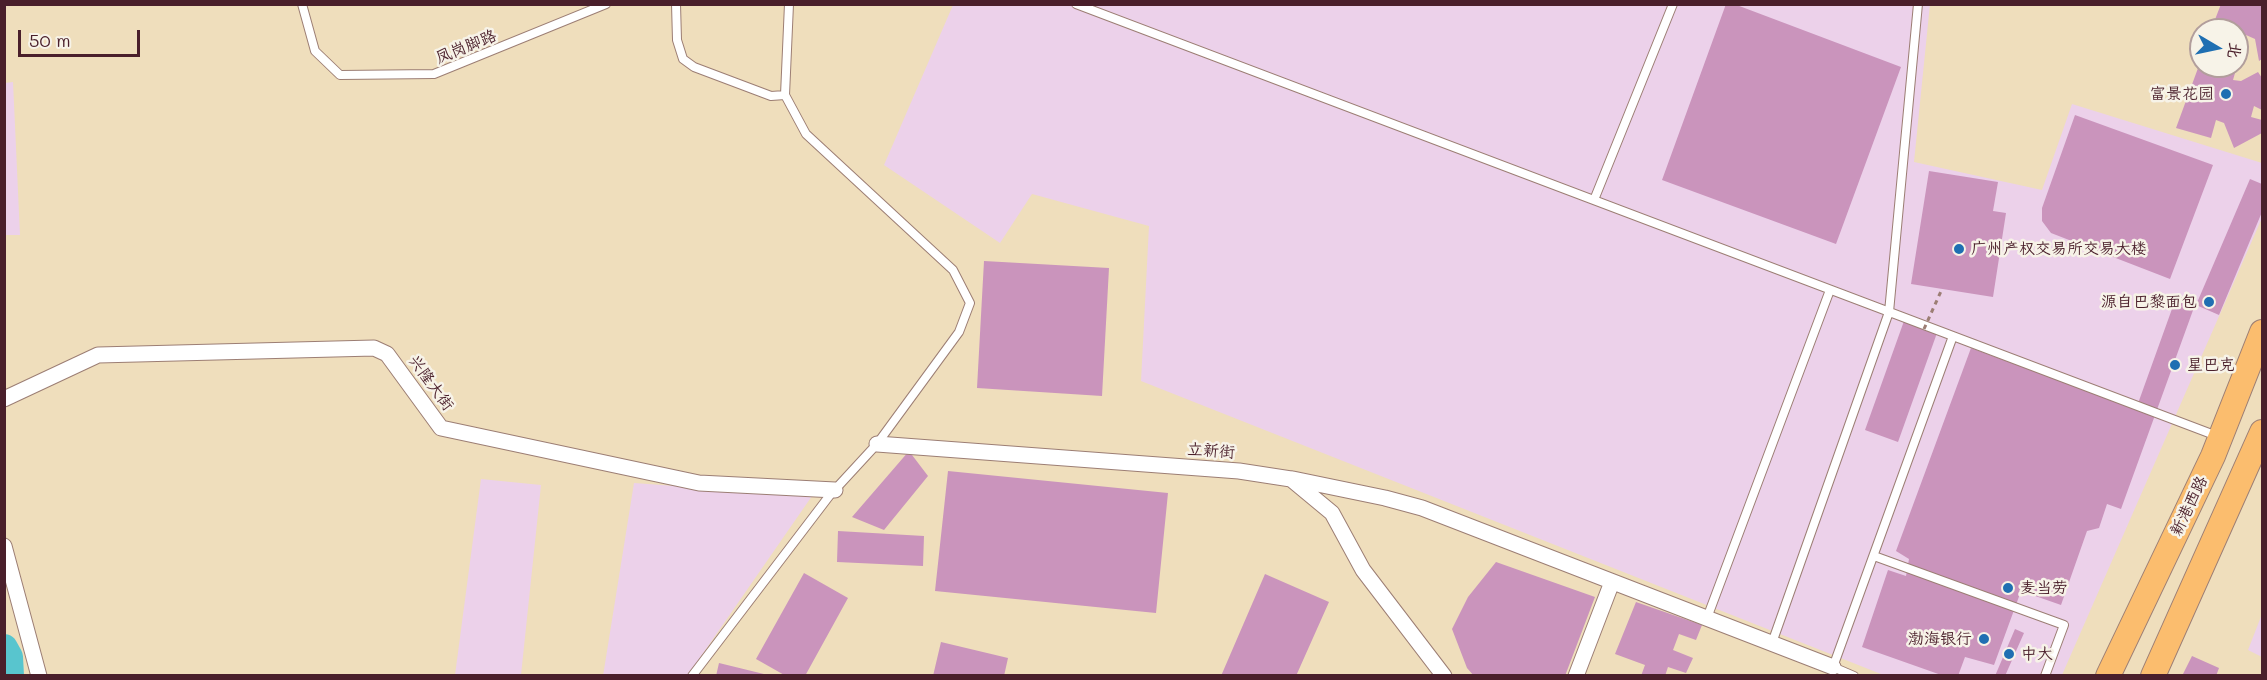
<!DOCTYPE html>
<html>
<head>
<meta charset="utf-8">
<style>
  body { margin:0 }
  #map { position:relative; width:2267px; height:680px; overflow:hidden; background:#efdebc; font-family:Mali,"LXGW WenKai TC",sans-serif }
  canvas { display:block }
  .frame { position:absolute; inset:0; border:6px solid #4a1f2b; pointer-events:none }
  .north { position:absolute; left:2189px; top:18px; width:60px; height:60px; box-sizing:border-box; background:#f7f3e8; border:2px solid #b29e9c; border-radius:50%; rotate:99deg; font-size:16px; font-weight:700; line-height:24px; text-align:center; color:#4a1f2b }
  .north::after { content:''; display:block; margin:auto; width:21px; height:27px; background:#1f6fb2; clip-path:polygon(50% 0,100% 100%,50% 72%,0 100%) }
  .scale { position:absolute; left:18px; top:30px; width:122px; height:27px; box-sizing:border-box; border:3px solid #4a1f2b; border-top:0; padding-left:8px; font-size:18px; line-height:21px; white-space:nowrap; color:#4a1f2b; -webkit-text-stroke:4px #f7f3e8; paint-order:stroke }
</style>
</head>
<body>
<div id="map">
<canvas width="2267" height="680"></canvas>
<div class="frame"></div>
<div class="north">北</div>
<div class="scale">50 m</div>
</div>
<script>
const ctx = document.querySelector('canvas').getContext('2d');
ctx.lineJoin = 'round';
function paint(path, color) {
  ctx.fillStyle = color;
  ctx.fill(path, 'evenodd');
}
function poly(rows) {
  const path = new Path2D();
  for (const r of rows) {
    path.moveTo(r[0], r[1]);
    for (let i = 2; i < r.length; i += 2) path.lineTo(r[i], r[i + 1]);
  }
  return path;
}
function strokePath(path, color, width, dash) {
  ctx.strokeStyle = color;
  ctx.lineWidth = width;
  ctx.lineCap = dash ? 'butt' : 'round';
  ctx.setLineDash(dash || []);
  ctx.stroke(path);
}
function write(font, color, halo, rows, align = 'center') {
  ctx.font = font + ' Mali,"LXGW WenKai TC",sans-serif';
  ctx.lineWidth = 5;
  ctx.setLineDash([]);
  ctx.textBaseline = 'middle';
  ctx.strokeStyle = halo;
  ctx.fillStyle = color;
  for (const [text, x, y, turn = 0] of rows) {
    ctx.save();
    ctx.translate(x, y);
    ctx.rotate((+turn || 0) * Math.PI / 180);
    ctx.textAlign = isNaN(turn) ? turn : align;
    if (halo) ctx.strokeText(text, 0, 0);
    ctx.fillText(text, 0, 0);
    ctx.restore();
  }
}
paint(poly([
  [1930,4,1914,162,2042,190,2072,104,2262,163,2262,218,2062,675,1886,676,1141,381,1149,226,1032,194,1000,243,884,165,953,5],
  [13,82,20,235,5,235,5,83],
  [481,479,541,485,521,675,455,675],
  [634,483,812,496,688,675,603,676],
  [2262,614,2262,657,2248,650]
]), '#ecd1ea');
strokePath(poly([
  [4,648,9,657,10,676]
]), '#58c5ce', 28);
paint(poly([
  [1726,4,1734,4,1901,67,1836,244,1662,180],
  [2221,4,2262,4,2262,59,2259,61,2255,39,2246,35,2237,63,2237,30,2211,30],
  [2201,60,2201,66,2237,66,2233,80,2241,81,2258,72,2262,78,2262,110,2254,106,2251,117,2262,120,2262,133,2234,148,2224,123,2216,120,2211,138,2176,128],
  [2075,115,2213,165,2170,279,2051,233,2042,221,2042,208],
  [1929,171,1998,182,1993,211,2006,213,1993,297,1911,284],
  [2250,179,2262,184,2262,212,2219,315,2196,305],
  [984,261,1109,268,1102,396,977,388],
  [2177,295,2196,302,2121,509,2107,504,2099,528,2087,531,2061,605,2021,591,1994,665,1965,657,1958,676,1944,676,1862,647,1888,570,1906,576,1909,559,1896,551,1971,348,2136,409],
  [1904,321,1937,333,1898,442,1865,430],
  [909,451,928,476,884,530,852,517],
  [948,471,1168,493,1156,613,935,591],
  [838,531,924,536,923,566,837,562],
  [1496,562,1595,597,1565,676,1474,676,1467,668,1452,629,1468,597],
  [804,573,848,598,805,676,786,676,756,659],
  [1265,574,1329,602,1296,676,1221,676],
  [1636,602,1702,625,1696,640,1679,634,1673,650,1693,658,1686,673,1668,667,1665,676,1641,676,1645,665,1615,654],
  [2015,629,2024,633,2005,676,1995,676],
  [941,642,1008,658,1004,676,933,676],
  [2192,656,2219,668,2216,676,2182,676],
  [719,663,768,675,768,676,716,676]
]), '#ca94bc');
const lane = poly([
  [302,4,315,51,340,75,434,74,606,4],
  [676,4,677,40,683,59,694,67,771,96,785,95],
  [1076,4,2217,436],
  [1594,200,1673,4],
  [1874,556,2064,625,2045,676],
  [1707,618,1830,290],
  [1772,643,1889,312,1918,4],
  [692,676,830,495,877,444,959,332,970,303,953,270,806,134,785,95,789,4],
  [1854,676,1833,667,1953,336]
]);
const street = poly([
  [4,399,98,355,374,348,387,354,441,428,699,483,835,490],
  [877,444,1239,471,1291,479,1332,513,1363,570,1444,676],
  [1293,479,1385,498,1422,508,1833,667],
  [4,546,39,676],
  [1576,676,1612,582]
]);
const primary = poly([
  [2108,676,2213,456,2262,332],
  [2153,676,2262,432]
]);
strokePath(lane, '#9c7e74', 10);
strokePath(street, '#9c7e74', 17);
strokePath(primary, '#9c7e74', 26);
strokePath(lane, '#fff', 8);
strokePath(street, '#fff', 15);
strokePath(primary, '#fbbd6e', 24);
strokePath(poly([
  [1924,329,1942,289]
]), '#9c7e74', 3, [4.5, 4.5]);
for (const [x, y, r, color] of [
  [2226,94,6,"#1f6fb2"],
  [1959,249,6,"#1f6fb2"],
  [2209,302,6,"#1f6fb2"],
  [2175,365,6,"#1f6fb2"],
  [2008,588,6,"#1f6fb2"],
  [1984,639,6,"#1f6fb2"],
  [2009,654,6,"#1f6fb2"]
]) {
  const dot = new Path2D();
  dot.arc(x, y, r, 0, 2 * Math.PI);
  ctx.fillStyle = color;
  ctx.fill(dot);
  strokePath(dot, '#f7f3e8', 2);
}
write('16px', '#4a1f2b', '#f7f3e8', [
  ["凤岗脚路",466,47,-22],
  ["兴隆大街",431,383,54],
  ["立新街",1211,451,4],
  ["新港西路",2189,506,-64]
]);
write('16px', '#4a1f2b', '#f7f3e8', [
  ["富景花园",2214,94,"right"],
  ["广州产权交易所交易大楼",1971,249],
  ["源自巴黎面包",2197,302,"right"],
  ["星巴克",2187,365],
  ["麦当劳",2020,588],
  ["渤海银行",1972,639,"right"],
  ["中大",2021,654]
], 'left');
</script>
</body>
</html>
